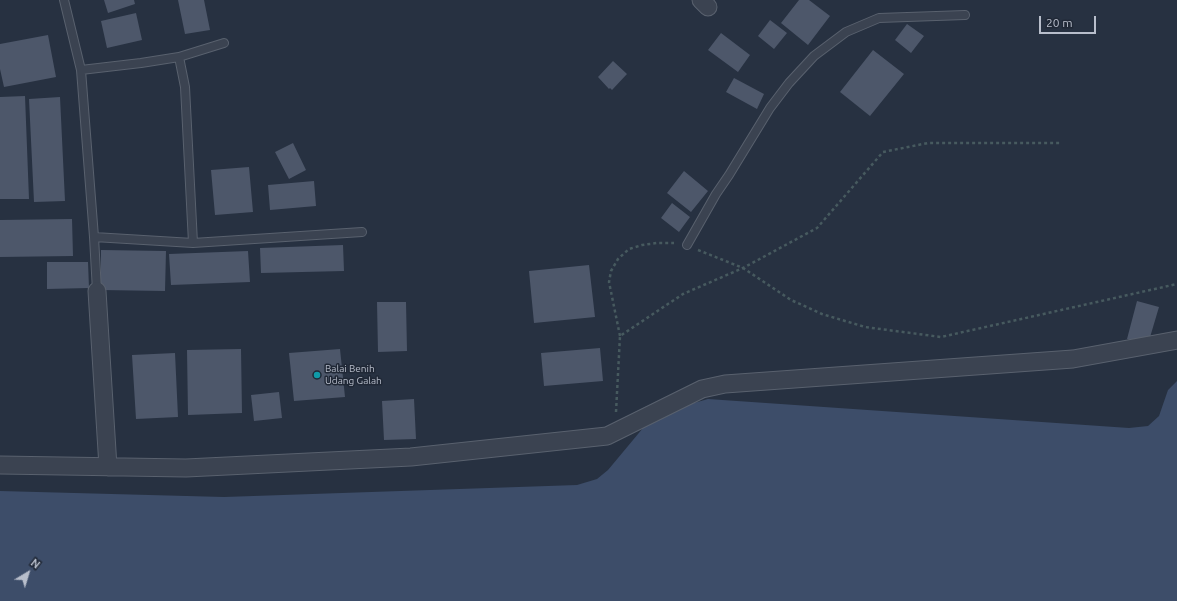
<!DOCTYPE html>
<html>
<head>
<meta charset="utf-8">
<style>
  body { margin:0 }
  #map { position:relative; width:1177px; height:601px; overflow:hidden; background:#273141; font-family:Ubuntu,sans-serif }
  canvas { display:block }
  .north { position:absolute; left:8px; top:553px; width:40px; height:40px; -webkit-text-stroke:3px #202836; paint-order:stroke; rotate:38deg; font-size:11px; font-weight:700; line-height:16px; text-align:center; color:#b8becb }
  .north::after { content:''; display:block; margin:auto; width:14px; height:18px; background:#b8becb; clip-path:polygon(50% 0,100% 100%,50% 72%,0 100%) }
  .scale { position:absolute; left:1039px; top:16px; width:57px; height:18px; box-sizing:border-box; border:2px solid #b8becb; border-top:0; padding-left:5px; font-size:12px; line-height:14px; white-space:nowrap; color:#b8becb; -webkit-text-stroke:3px #202836; paint-order:stroke }
</style>
</head>
<body>
<div id="map">
<canvas width="1177" height="601"></canvas>
<div class="north">N</div>
<div class="scale">20 m</div>
</div>
<script>
const ctx = document.querySelector('canvas').getContext('2d');
ctx.lineJoin = 'round';
function paint(path, color) {
  ctx.fillStyle = color;
  ctx.fill(path, 'evenodd');
}
function poly(rows) {
  const path = new Path2D();
  for (const r of rows) {
    path.moveTo(r[0], r[1]);
    for (let i = 2; i < r.length; i += 2) path.lineTo(r[i], r[i + 1]);
  }
  return path;
}
function strokePath(path, color, width, dash) {
  ctx.strokeStyle = color;
  ctx.lineWidth = width;
  ctx.lineCap = dash ? 'butt' : 'round';
  ctx.setLineDash(dash || []);
  ctx.stroke(path);
}
function write(font, color, halo, rows, align = 'center') {
  ctx.font = font + ' Ubuntu,sans-serif';
  ctx.lineWidth = 3;
  ctx.setLineDash([]);
  ctx.textBaseline = 'middle';
  ctx.strokeStyle = halo;
  ctx.fillStyle = color;
  for (const [text, x, y, turn = 0] of rows) {
    ctx.save();
    ctx.translate(x, y);
    ctx.rotate((+turn || 0) * Math.PI / 180);
    ctx.textAlign = isNaN(turn) ? turn : align;
    if (halo) ctx.strokeText(text, 0, 0);
    ctx.fillText(text, 0, 0);
    ctx.restore();
  }
}
paint(poly([
  [1177,381,1177,601,0,601,0,491,224,497,577,485,597,479,608,470,648,422,673,409,708,399,1129,428,1148,426,1159,416,1168,390]
]), '#3d4d69');
paint(poly([
  [104,0,134,0,135,4,108,13],
  [178,0,204,0,210,30,185,34],
  [799,0,809,0,830,16,808,45,781,23],
  [136,13,142,40,107,48,101,21],
  [770,20,787,33,774,49,758,36],
  [907,24,924,36,911,53,895,40],
  [721,33,750,55,738,72,708,50],
  [48,35,56,77,4,87,0,69,0,44],
  [873,50,904,74,870,116,840,92],
  [613,61,627,74,612,90,610,88,609,89,598,77],
  [734,78,764,94,757,109,726,92],
  [25,96,29,199,0,199,0,97],
  [60,97,65,201,34,202,29,99],
  [293,143,306,170,289,179,275,152],
  [249,167,253,212,215,215,211,170],
  [684,171,708,191,691,212,667,193],
  [314,181,316,206,270,210,268,185],
  [672,203,690,217,679,232,661,218],
  [72,219,73,256,0,257,0,220],
  [343,245,344,271,261,273,260,248],
  [101,250,166,251,165,291,101,290],
  [248,251,250,282,171,285,169,254],
  [47,262,88,262,89,288,47,289],
  [589,265,595,317,534,323,529,271],
  [1137,301,1159,307,1148,344,1127,339],
  [377,302,406,302,407,351,378,352],
  [600,348,603,381,544,386,541,353],
  [241,349,242,413,188,415,187,350],
  [340,349,345,397,294,401,289,353],
  [175,353,178,417,136,419,132,355],
  [279,392,282,418,254,421,251,395],
  [414,399,416,439,384,440,382,401]
]), '#4d576a');
const lane = poly([
  [64,0,81,70,141,63,179,57,185,87,193,243,362,232],
  [179,57,224,43],
  [81,70,94,237,97,291],
  [94,237,193,243],
  [687,245,716,194,729,175,770,108,789,83,814,56,846,32,879,18,965,15]
]);
const street = poly([
  [701,0,708,7],
  [97,291,108,467],
  [0,465,186,468,411,457,607,436,702,389,725,384,1073,359,1177,340]
]);
strokePath(lane, '#59616e', 10);
strokePath(street, '#59616e', 19);
strokePath(poly([
  [698,250,743,268,791,300,822,314,865,327,941,337,1177,284],
  [620,336,609,282,611,271,618,259,629,249,642,245,657,243,674,243],
  [616,412,620,336,683,294,743,268,817,228,883,152,928,143,1061,143]
]), '#475a5f', 2.5, [3, 3]);
strokePath(lane, '#3b4351', 8);
strokePath(street, '#3b4351', 17);
for (const [x, y, r, color] of [
  [317,375,4,"#0f9aa8"]
]) {
  const dot = new Path2D();
  dot.arc(x, y, r, 0, 2 * Math.PI);
  ctx.fillStyle = color;
  ctx.fill(dot);
  strokePath(dot, '#202836', 1.5);
}
write('10px', '#b8becb', '#202836', [
  ["Balai Benih",325,369],
  ["Udang Galah",325,381]
], 'left');
</script>
</body>
</html>
